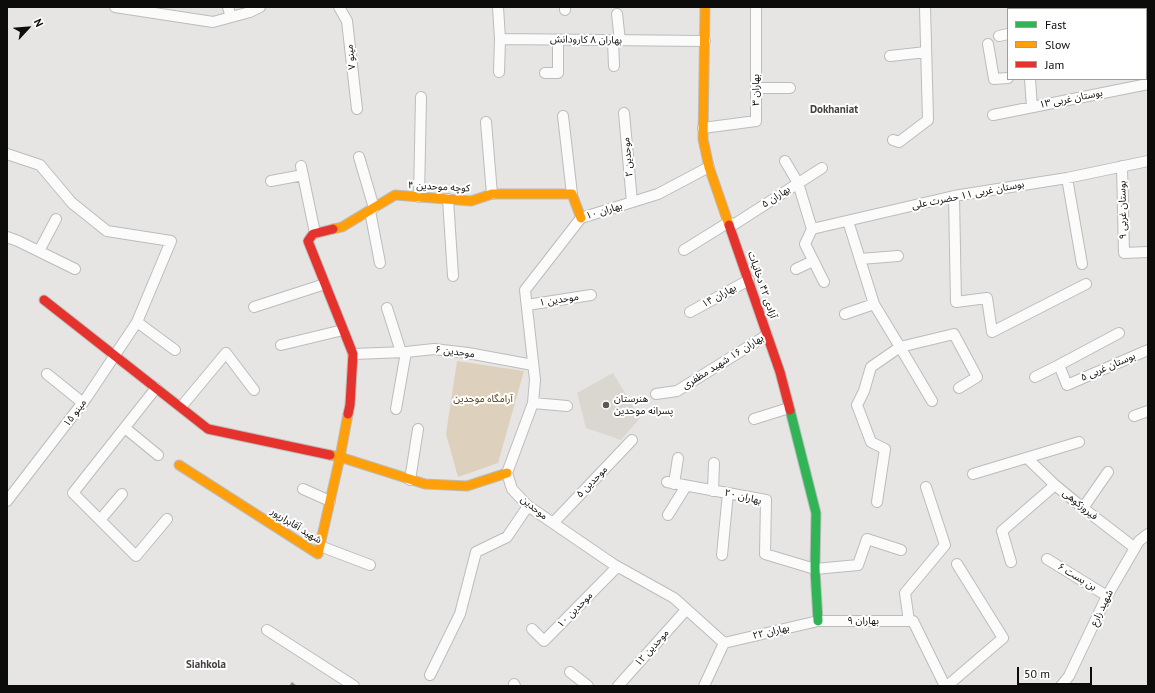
<!DOCTYPE html>
<html>
<head>
<meta charset="utf-8">
<style>
  body { margin:0 }
  #map { position:relative; width:1155px; height:693px; overflow:hidden; background:#e6e5e3; font-family:"PT Sans",sans-serif }
  canvas { display:block }
  .frame { position:absolute; inset:0; border:8px solid #0c0c0b; pointer-events:none }
  .legend { position:absolute; left:1007px; top:8px; width:140px; height:72px; box-sizing:border-box; background:#fff; border:1px solid #9e9e9d; margin:0; padding:5px 7px; list-style:none; font-size:12px; color:#0c0c0b }
  .legend li { display:flex; align-items:center; gap:8px; height:20px }
  .legend b { width:20px; border:1px solid #9e9e9d }
  .north { position:absolute; left:8px; top:8px; width:40px; height:40px; -webkit-text-stroke:3px #fff; paint-order:stroke; rotate:64deg; font-size:11px; font-weight:700; line-height:16px; text-align:center; color:#0c0c0b }
  .north::after { content:''; display:block; margin:auto; width:14px; height:18px; background:#0c0c0b; clip-path:polygon(50% 0,100% 100%,50% 72%,0 100%) }
  .scale { position:absolute; left:1017px; top:667px; width:75px; height:18px; box-sizing:border-box; border:2px solid #0c0c0b; border-top:0; padding-left:5px; font-size:12px; line-height:14px; white-space:nowrap; color:#0c0c0b; -webkit-text-stroke:3px #fff; paint-order:stroke }
</style>
</head>
<body>
<div id="map">
<canvas width="1155" height="693"></canvas>
<div class="frame"></div>
<ul class="legend">
<li><b style="height:5px;background:#30b455"></b>Fast</li>
<li><b style="height:5px;background:#ff9f0a"></b>Slow</li>
<li><b style="height:5px;background:#e5322d"></b>Jam</li>
</ul>
<div class="north">N</div>
<div class="scale">50 m</div>
</div>
<script>
const ctx = document.querySelector('canvas').getContext('2d');
ctx.lineJoin = 'round';
function paint(path, color) {
  ctx.fillStyle = color;
  ctx.fill(path, 'evenodd');
}
function poly(rows) {
  const path = new Path2D();
  for (const r of rows) {
    path.moveTo(r[0], r[1]);
    for (let i = 2; i < r.length; i += 2) path.lineTo(r[i], r[i + 1]);
  }
  return path;
}
function strokePath(path, color, width, dash) {
  ctx.strokeStyle = color;
  ctx.lineWidth = width;
  ctx.lineCap = dash ? 'butt' : 'round';
  ctx.setLineDash(dash || []);
  ctx.stroke(path);
}
function write(font, color, halo, rows, align = 'center') {
  ctx.font = font + ' "PT Sans","Noto Sans Arabic",sans-serif';
  ctx.lineWidth = 4;
  ctx.setLineDash([]);
  ctx.textBaseline = 'middle';
  ctx.strokeStyle = halo;
  ctx.fillStyle = color;
  for (const [text, x, y, turn = 0] of rows) {
    ctx.save();
    ctx.translate(x, y);
    ctx.rotate((+turn || 0) * Math.PI / 180);
    ctx.textAlign = isNaN(turn) ? turn : align;
    if (halo) ctx.strokeText(text, 0, 0);
    ctx.fillText(text, 0, 0);
    ctx.restore();
  }
}
paint(poly([
  [613,373,640,418,621,440,586,428,577,393]
]), '#dad7d1');
paint(poly([
  [457,361,524,371,498,463,458,477,446,434]
]), '#ddd1bd');
paint(poly([
  [292,682,297,686,289,686]
]), '#979695');
const street = poly([
  [115,7,213,22,250,12,260,7],
  [228,7,231,17],
  [339,7,347,21,357,109],
  [498,7,500,39,705,41],
  [565,7,565,10],
  [1025,7,1025,9],
  [1146,10,1148,10],
  [617,14,620,41],
  [999,36,1008,34],
  [613,41,614,66],
  [988,44,994,79,1008,78],
  [890,56,926,52],
  [499,72,500,39],
  [545,73,558,73,558,40],
  [1030,79,1032,107],
  [756,88,790,88],
  [624,113,632,202],
  [993,115,1148,84],
  [563,116,572,194],
  [486,122,492,194],
  [703,128,756,121,756,7],
  [893,140,899,142,928,120,925,7],
  [7,154,40,165,72,203,107,231,171,241,137,322,87,397,7,501],
  [359,157,374,208],
  [785,161,798,183,812,229,954,196,1067,178,1148,161],
  [301,166,315,233],
  [1122,166,1124,253,1148,252],
  [709,167,658,194,581,218,525,290,535,380,533,403,507,473,512,489,528,506,613,564,674,598,724,643],
  [1067,178,1082,264],
  [271,181,303,175],
  [954,196,956,302,987,298,992,332,1086,284],
  [419,197,421,97],
  [448,199,453,276],
  [370,211,380,263],
  [848,221,874,304,900,347,954,334,977,377,959,388],
  [730,227,822,168],
  [812,229,805,244,824,282],
  [7,237,18,241,75,269],
  [684,250,729,222],
  [39,251,56,219],
  [860,259,898,256],
  [796,269,813,261],
  [527,305,591,295],
  [254,307,325,284],
  [387,308,401,352],
  [690,312,749,280],
  [845,314,874,304],
  [137,322,175,350],
  [281,345,343,330],
  [353,354,406,352,434,349,468,353,533,365],
  [1059,365,1119,333],
  [47,374,83,403],
  [1035,377,1059,365,1067,385,1148,350],
  [156,388,73,493,136,556,167,519],
  [656,394,677,391,767,335],
  [533,403,567,406],
  [181,407,226,353,254,390],
  [396,409,406,352],
  [1134,416,1148,411],
  [754,419,789,408],
  [125,428,158,455],
  [1027,458,1055,485,1083,508,1135,548],
  [973,474,1079,442],
  [410,480,418,429],
  [667,482,766,500,765,554,815,569,858,565,867,539,901,550],
  [674,484,678,458],
  [303,489,330,501],
  [713,491,714,463],
  [877,502,885,449,871,442,857,405,864,391,871,367,900,347,932,401],
  [1083,508,1108,472],
  [668,515,686,486],
  [100,520,122,494],
  [553,523,632,440],
  [320,546,370,565],
  [722,555,728,493],
  [1047,559,1107,596],
  [1011,562,1002,531,1055,485],
  [909,621,905,593,945,545,926,487],
  [532,629,544,641,617,567],
  [267,630,354,686],
  [724,643,818,621,913,621,945,686],
  [570,672,588,686],
  [430,675,460,614,476,552,507,537,528,506],
  [514,684,515,686],
  [618,686,686,610],
  [704,686,724,643],
  [947,686,1003,638,957,564],
  [1061,686,1069,676,1107,596,1139,541,1148,534]
]);
const fast = poly([
  [790,410,816,513,815,569,818,621]
]);
const slow = poly([
  [705,7,703,139,709,167,729,225],
  [333,229,342,227,395,195,471,201,492,194,572,194,581,218],
  [348,414,340,457,425,484,467,486,507,473],
  [179,465,318,554,340,457,330,455]
]);
const jam = poly([
  [729,225,780,372,790,410],
  [333,229,313,234,308,241,353,354,350,405,348,414],
  [44,300,208,429,330,455]
]);
strokePath(street, '#bcbcba', 12);
strokePath(fast, '#bcbcba', 11);
strokePath(slow, '#bcbcba', 11);
strokePath(jam, '#bcbcba', 11);
strokePath(street, '#fbfbfb', 10);
strokePath(fast, '#30b455', 9);
strokePath(slow, '#ff9f0a', 9);
strokePath(jam, '#e5322d', 9);
for (const [x, y, r, color] of [
  [606,405,4,"#585857"]
]) {
  const dot = new Path2D();
  dot.arc(x, y, r, 0, 2 * Math.PI);
  ctx.fillStyle = color;
  ctx.fill(dot);
  strokePath(dot, '#fff', 1.5);
}
write('10px', '#0c0c0b', '#fff', [
  ["بهاران ۸ کارودانش",586,40,1],
  ["مینو ۷",351,57,-96],
  ["بهاران ۳",756,90,-90],
  ["بوستان غربی ۱۳",1071,99,-11],
  ["موحدین ۲",628,157,-95],
  ["کوچه موحدین ۴",439,187,3],
  ["بوستان غربی ۱۱ حضرت علی",968,195,-11],
  ["بهاران ۵",776,197,-33],
  ["بوستان غربی ۹",1123,210,-91],
  ["بهاران ۱۰",604,211,-17],
  ["آزادی ۴۲ دخانیات",762,285,71],
  ["بهاران ۱۴",719,296,-29],
  ["موحدین ۱",559,300,-9],
  ["موحدین ۶",455,352,7],
  ["بهاران ۱۶ شهید مظفری",723,362,-32],
  ["بوستان غربی ۵",1108,367,-23],
  ["مینو ۱۵",75,413,-53],
  ["موحدین ۵",592,482,-46],
  ["بهاران ۲۰",743,497,13],
  ["فیروزکوهی",1080,505,39],
  ["موحدین",534,508,39],
  ["شهید آقابرارپور",296,526,32],
  ["بن بست ۶",1077,577,31],
  ["شهید زارع",1102,608,-64],
  ["موحدین ۱۰",575,610,-45],
  ["بهاران ۹",863,621],
  ["بهاران ۲۲",771,632,-13],
  ["موحدین ۱۲",652,648,-48]
]);
write('10px', '#4b3506', '#fff', [
  ["آرامگاه موحدین",483,399]
]);
write('10px', '#0c0c0b', '#fff', [
  ["هنرستان",614,399],
  ["پسرانه موحدین",614,411]
], 'left');
write('bold 11px', '#42403e', '#fff', [
  ["Dokhaniat",834,110],
  ["Siahkola",206,665]
]);
</script>
</body>
</html>
